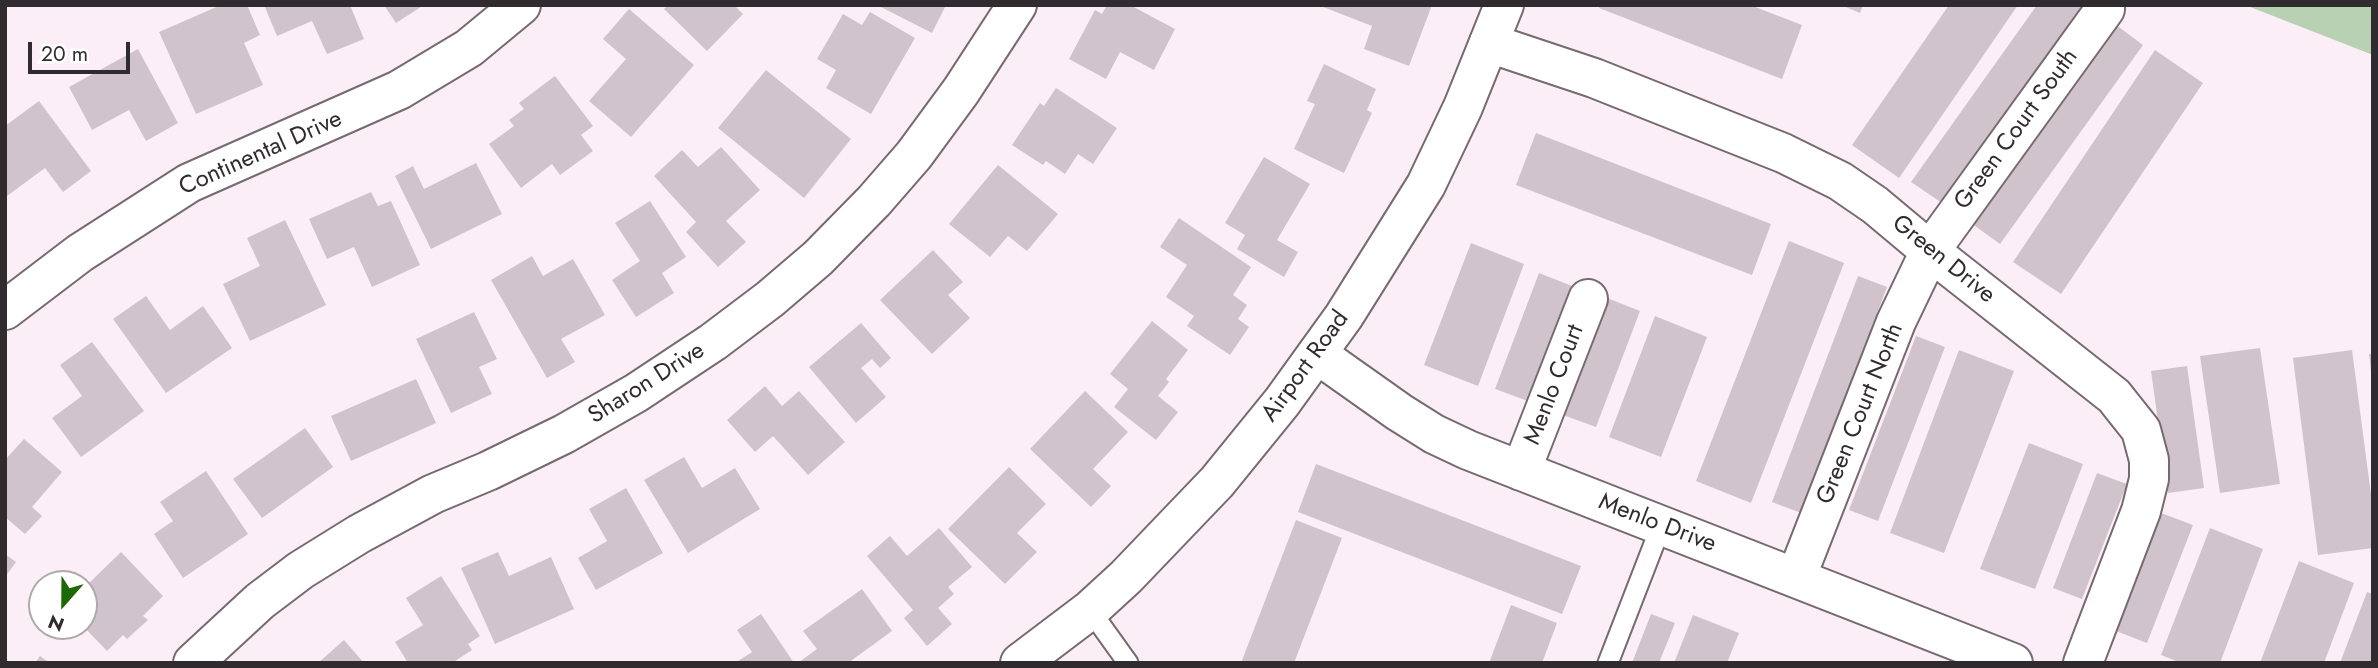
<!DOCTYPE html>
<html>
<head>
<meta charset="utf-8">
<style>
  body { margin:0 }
  #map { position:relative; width:2378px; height:668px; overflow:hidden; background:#fceef6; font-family:Jost,sans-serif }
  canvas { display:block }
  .frame { position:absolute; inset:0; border:7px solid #302b2e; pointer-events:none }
  .north { position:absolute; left:28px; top:570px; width:70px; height:70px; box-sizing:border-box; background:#fff; border:2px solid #acaaab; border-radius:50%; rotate:201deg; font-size:19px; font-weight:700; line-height:28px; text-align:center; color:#302b2e }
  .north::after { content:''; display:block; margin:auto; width:24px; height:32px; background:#1c6805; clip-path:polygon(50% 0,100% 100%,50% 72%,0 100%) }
  .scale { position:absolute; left:28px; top:42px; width:102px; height:32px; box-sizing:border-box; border:4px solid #302b2e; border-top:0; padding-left:9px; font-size:21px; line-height:24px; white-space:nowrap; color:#302b2e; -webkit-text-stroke:5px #fff; paint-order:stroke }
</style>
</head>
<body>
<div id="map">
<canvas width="2378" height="668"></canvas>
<div class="frame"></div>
<div class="north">N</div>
<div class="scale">20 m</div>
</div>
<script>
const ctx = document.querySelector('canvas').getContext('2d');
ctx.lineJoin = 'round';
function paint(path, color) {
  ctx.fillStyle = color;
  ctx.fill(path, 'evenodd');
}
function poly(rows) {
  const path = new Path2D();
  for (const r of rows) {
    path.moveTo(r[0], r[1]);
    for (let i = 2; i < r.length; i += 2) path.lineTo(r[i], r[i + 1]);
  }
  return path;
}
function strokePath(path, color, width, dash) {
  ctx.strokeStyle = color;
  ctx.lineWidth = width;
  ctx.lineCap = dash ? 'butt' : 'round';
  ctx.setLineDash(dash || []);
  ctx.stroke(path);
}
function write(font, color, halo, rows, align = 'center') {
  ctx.font = font + ' Jost,sans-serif';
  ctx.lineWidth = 6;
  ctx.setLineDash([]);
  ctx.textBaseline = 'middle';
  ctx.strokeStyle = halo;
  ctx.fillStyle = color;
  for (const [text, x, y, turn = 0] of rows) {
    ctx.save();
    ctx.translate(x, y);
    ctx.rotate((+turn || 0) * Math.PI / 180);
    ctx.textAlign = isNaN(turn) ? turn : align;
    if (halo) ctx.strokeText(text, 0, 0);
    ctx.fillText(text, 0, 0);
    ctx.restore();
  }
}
paint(poly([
  [2245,5,2373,5,2373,55]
]), '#b8d1b3');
paint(poly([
  [221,5,247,5,260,35,244,43,263,85,196,114,159,32],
  [264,5,350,5,364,39,327,54,312,21,277,36],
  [384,5,424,5,396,23],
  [668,5,734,5,743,14,707,51,664,9],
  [877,5,946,5,932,33],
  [1107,5,1130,5,1175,29,1154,70,1120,52,1106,79,1069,59,1095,10,1102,14],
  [1318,5,1432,5,1409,66,1364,49,1372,26],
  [1600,5,1750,5,1802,25,1782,79,1599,8],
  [1841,5,1863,5,1860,13],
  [1949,5,2018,5,1899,178,1852,145],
  [2037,5,2082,5,1942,203,1911,182],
  [629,9,694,65,631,137,589,101,626,59,603,39],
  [870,12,915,38,871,114,826,88,836,70,817,59,843,14,862,25],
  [2115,24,2143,45,2000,244,1971,223],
  [138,49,178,123,146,141,129,110,92,130,69,87],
  [2155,50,2203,83,2061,294,2013,262],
  [1324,64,1376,89,1367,110,1372,113,1344,173,1294,149,1315,104,1307,101],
  [766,70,851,139,804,198,718,128],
  [555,76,593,126,581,135,593,151,560,175,552,164,521,188,489,144,514,126,509,120,524,109,519,103],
  [1056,88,1117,128,1093,164,1078,154,1065,174,1046,161,1043,165,1012,145,1040,103,1044,106],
  [39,101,91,171,63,192,45,168,7,196,5,193,5,126],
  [1536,133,1771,224,1752,275,1516,185],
  [721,147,760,190,726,221,746,242,718,267,686,232,696,222,654,176,682,150,698,167],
  [1264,157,1310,184,1277,240,1298,252,1284,277,1237,249,1245,235,1225,223],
  [476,163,502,214,431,249,395,176,413,166,424,189],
  [998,165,1058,214,1027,251,1008,236,990,257,949,224],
  [371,192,378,206,391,201,420,265,372,287,354,247,327,259,309,219],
  [650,201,686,257,662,273,674,293,636,317,612,280,640,261,615,223],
  [1179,218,1251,267,1233,295,1247,305,1238,319,1249,327,1230,355,1187,326,1194,316,1166,297,1187,265,1160,247],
  [285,220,326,305,250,341,223,284,260,266,247,238],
  [1789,241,1844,263,1751,503,1696,481],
  [1471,243,1524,264,1478,386,1424,365],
  [933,250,963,282,948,295,970,318,932,354,880,300],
  [532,256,543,276,573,259,605,315,561,339,575,362,547,378,491,280],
  [1539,273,1572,286,1528,401,1495,389],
  [1858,276,1887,287,1801,513,1772,502],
  [146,296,170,330,203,306,232,348,166,393,113,319],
  [1607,298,1640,311,1596,427,1563,415],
  [474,312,497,359,479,367,492,394,451,413,416,339],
  [1655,316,1707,337,1661,457,1609,437],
  [1152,321,1188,350,1166,379,1169,382,1158,396,1178,412,1156,440,1114,407,1128,389,1110,374],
  [861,323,891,358,880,368,872,359,861,368,886,397,856,423,809,367],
  [1916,336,1945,347,1878,521,1849,510],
  [92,342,144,411,81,457,52,418,82,396,60,365],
  [2260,348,2280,484,2220,493,2200,356],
  [1959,350,2014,371,1944,553,1890,533],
  [2352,350,2373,510,2373,548,2318,555,2293,358],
  [2369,354,2373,354,2373,370,2371,371],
  [2187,366,2204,488,2168,493,2151,371],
  [416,379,436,423,351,461,331,416],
  [765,386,782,406,799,391,845,442,808,475,773,436,755,452,727,420],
  [1085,391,1128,432,1093,469,1111,486,1091,507,1030,449],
  [305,428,333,467,262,518,233,479],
  [24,439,62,472,32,507,42,516,25,534,5,517,5,460],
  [2029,443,2083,464,2035,589,1980,569],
  [684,457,702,488,735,468,760,509,688,553,644,480],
  [1316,464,1581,566,1562,614,1298,512],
  [1009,467,1046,504,1017,533,1037,552,1005,584,948,529],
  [206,471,248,534,183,578,154,534,173,521,160,502],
  [2097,473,2127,484,2082,599,2053,588],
  [626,488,663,553,596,590,578,558,607,541,589,509],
  [2161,513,2193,525,2147,643,2116,631],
  [1296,520,1342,538,1294,663,1241,663],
  [939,528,972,567,948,587,954,594,938,608,952,624,927,646,904,618,913,610,867,556,890,536,907,556],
  [2210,528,2263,549,2220,663,2181,663,2161,655],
  [121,552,163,596,143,616,148,620,127,639,123,635,107,651,84,627,84,614,95,604,84,593,84,588],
  [498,552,509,576,551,557,574,609,495,644,461,568],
  [5,554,16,562,5,577],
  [2299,561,2354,583,2324,663,2260,663],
  [441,576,480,636,468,644,472,650,452,663,408,663,395,642,423,625,406,598],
  [862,589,892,631,848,663,798,663,817,649,803,631],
  [2367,592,2373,594,2373,663,2340,663],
  [1511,605,1557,623,1542,663,1489,663],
  [761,614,794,663,735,663,752,652,737,630],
  [1651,614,1675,623,1659,663,1632,663],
  [1693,615,1739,633,1727,663,1674,663],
  [344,640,364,663,318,663],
  [40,656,50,663,35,663]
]), '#d1c3cb');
const service = poly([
  [1090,610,1128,663],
  [1608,663,1661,526]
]);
const minor = poly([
  [1489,43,1594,78,1783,153,1840,181,1875,205,1930,251,2114,396,2141,430,2149,460,2149,479,2141,511,2083,663],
  [5,310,80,253,189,183,399,90,469,48,521,5],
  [1317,354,1399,412,1434,434,1468,450,2013,663],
  [1521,471,1588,299],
  [1796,578,1896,322,1930,251,2105,9],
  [193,663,260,601,301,570,359,534,433,494,488,471,564,434,636,393,713,342,770,299,818,258,874,201,914,155,961,91,1017,5]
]);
const tertiary = poly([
  [1020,663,1090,610,1126,577,1217,482,1282,402,1344,316,1426,185,1463,107,1504,5]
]);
strokePath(service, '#766a70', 23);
strokePath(minor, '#766a70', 42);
strokePath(tertiary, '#766a70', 42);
strokePath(service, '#fff', 19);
strokePath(minor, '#fff', 38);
strokePath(tertiary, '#fff', 38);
write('24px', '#302b2e', '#fff', [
  ["Green Court South",2017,130,-54],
  ["Continental Drive",261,154,-24],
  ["Green Drive",1943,260,39],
  ["Airport Road",1306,367,-54],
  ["Sharon Drive",647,384,-32],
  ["Menlo Court",1555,385,-69],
  ["Green Court North",1861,414,-68],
  ["Menlo Drive",1657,524,21]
]);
</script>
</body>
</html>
